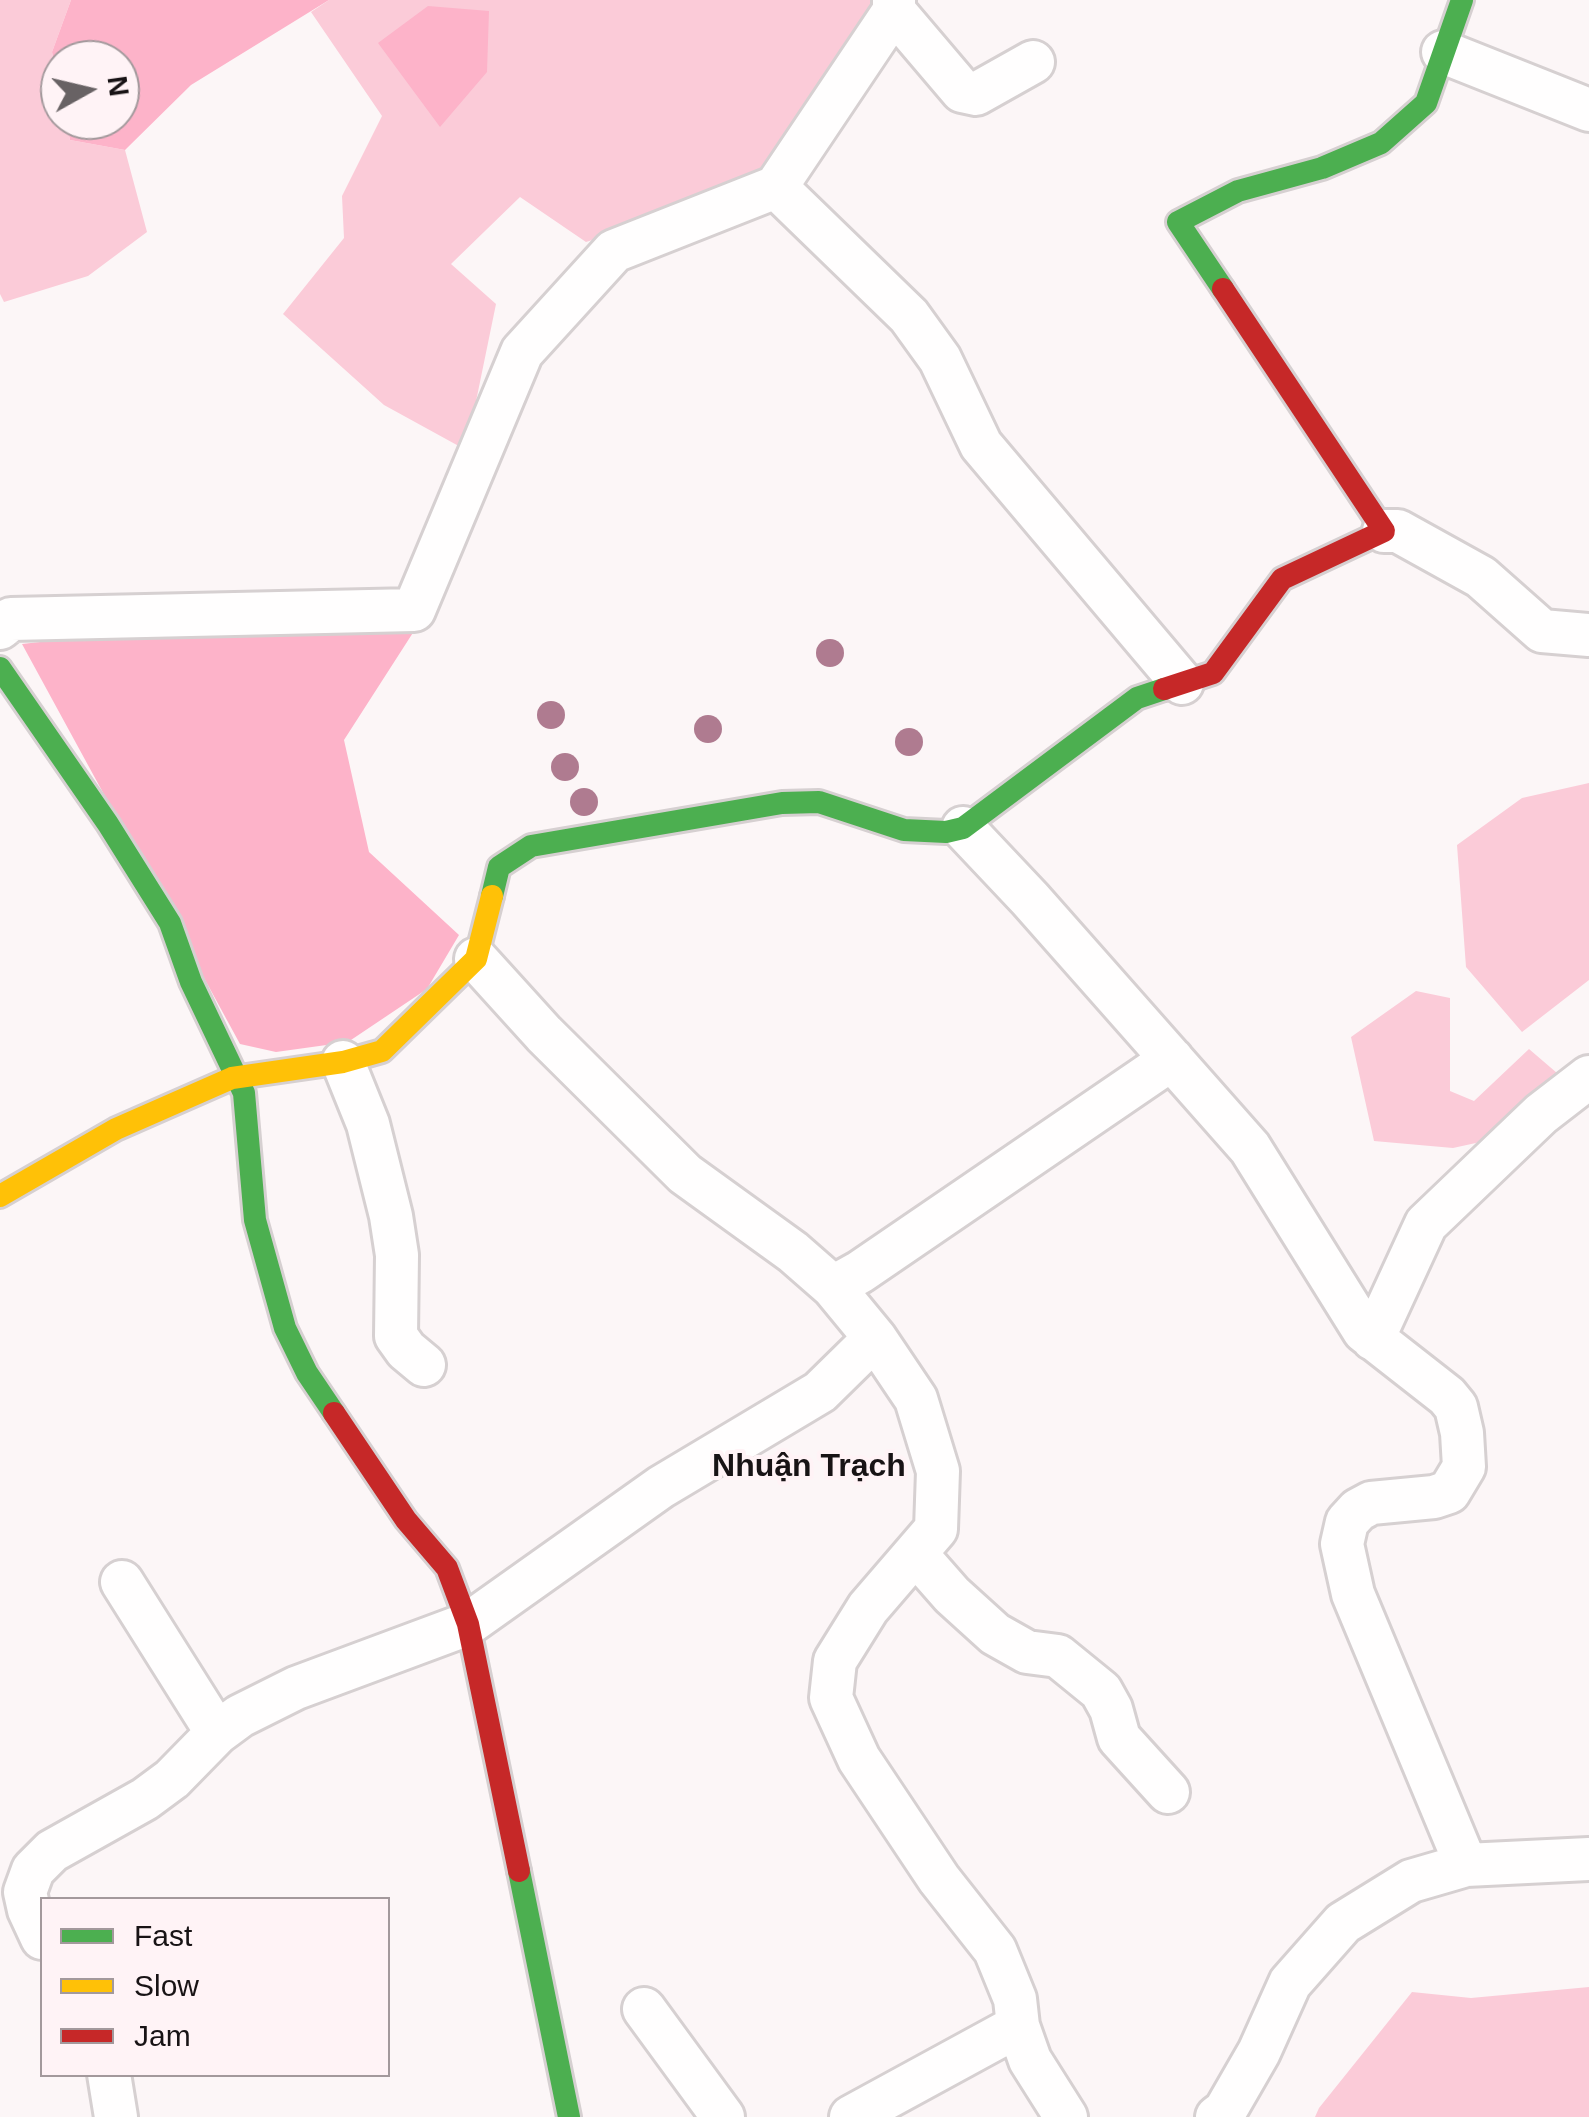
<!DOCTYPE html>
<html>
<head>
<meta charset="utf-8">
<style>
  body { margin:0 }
  #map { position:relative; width:1589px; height:2117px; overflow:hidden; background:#fcf6f7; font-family:Arial,sans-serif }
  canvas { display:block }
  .legend { position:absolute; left:40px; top:1897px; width:350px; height:180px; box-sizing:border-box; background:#fff3f6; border:2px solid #a3999c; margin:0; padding:12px 18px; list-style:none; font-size:30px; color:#181315 }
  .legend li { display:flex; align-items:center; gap:20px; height:50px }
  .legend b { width:50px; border:2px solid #a3999c }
  .north { position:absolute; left:40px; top:40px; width:100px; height:100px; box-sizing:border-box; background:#fff3f6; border:2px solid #a3999c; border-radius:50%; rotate:82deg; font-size:28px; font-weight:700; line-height:40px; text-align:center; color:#181315 }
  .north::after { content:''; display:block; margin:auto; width:35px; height:45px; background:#686264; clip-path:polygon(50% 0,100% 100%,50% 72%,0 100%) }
</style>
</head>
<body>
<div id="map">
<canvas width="1589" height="2117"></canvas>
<ul class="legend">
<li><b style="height:12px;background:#4caf50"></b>Fast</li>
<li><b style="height:12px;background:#ffc107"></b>Slow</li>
<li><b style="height:12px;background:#c62828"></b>Jam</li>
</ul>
<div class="north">N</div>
</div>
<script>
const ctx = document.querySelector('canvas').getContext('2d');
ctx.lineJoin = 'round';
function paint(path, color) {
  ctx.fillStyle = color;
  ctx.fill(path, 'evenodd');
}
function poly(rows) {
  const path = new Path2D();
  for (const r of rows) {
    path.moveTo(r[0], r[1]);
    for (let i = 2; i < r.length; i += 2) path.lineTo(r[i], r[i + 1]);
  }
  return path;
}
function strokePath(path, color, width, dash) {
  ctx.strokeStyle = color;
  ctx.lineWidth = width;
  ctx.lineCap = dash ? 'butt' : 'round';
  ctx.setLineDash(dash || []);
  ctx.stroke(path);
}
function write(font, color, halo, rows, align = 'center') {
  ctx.font = font + ' Arial,sans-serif';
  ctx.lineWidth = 8;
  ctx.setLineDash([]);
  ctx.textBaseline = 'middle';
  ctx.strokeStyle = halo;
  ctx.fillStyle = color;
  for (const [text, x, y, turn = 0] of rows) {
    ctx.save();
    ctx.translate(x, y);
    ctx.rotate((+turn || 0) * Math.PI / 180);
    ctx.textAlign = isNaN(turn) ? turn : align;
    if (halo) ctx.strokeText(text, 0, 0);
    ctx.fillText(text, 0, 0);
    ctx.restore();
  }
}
paint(poly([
  [0,0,71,0,52,52,60,91,60,120,66,120,70,140,125,150,147,232,88,276,4,302,0,294],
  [329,0,878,0,770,177,659,219,586,242,520,197,451,264,496,304,466,450,384,405,283,314,344,238,342,196,382,116,311,12],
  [1589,783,1589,980,1522,1032,1466,967,1457,845,1522,798],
  [1416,991,1450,998,1450,1091,1474,1101,1529,1049,1557,1073,1494,1139,1453,1148,1374,1141,1351,1037],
  [1589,1987,1589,2117,1315,2117,1319,2108,1412,1992,1471,1998]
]), '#fbcbd8');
paint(poly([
  [71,0,329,0,191,85,125,150,70,140,66,120,120,120,120,60,60,60,60,91,52,52],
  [428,6,489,11,487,72,440,127,378,43],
  [416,628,344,740,369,852,459,935,427,989,348,1042,276,1052,240,1044,22,644,102,635]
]), '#fdb3c9');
const street = poly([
  [894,11,962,91,976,94,1033,62],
  [1443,52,1589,110],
  [776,187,909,316,940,359,981,445,1182,683],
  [1384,531,1398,531,1481,577,1542,631,1589,635],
  [0,628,11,619,414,610,522,352,614,251,776,187,894,11,894,0],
  [963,828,1030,899,1250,1148,1364,1331,1447,1396,1456,1407,1462,1433,1464,1467,1449,1492,1434,1497,1371,1503,1358,1510,1347,1522,1342,1544,1353,1594,1466,1865],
  [476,959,544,1034,685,1174,793,1252,833,1287,875,1338,916,1399,938,1471,936,1529,868,1608,835,1661,831,1698,859,1759,939,1879,995,1950,1015,1999,1018,2026,1030,2060,1066,2117],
  [343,1062,368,1124,391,1216,397,1255,396,1336,406,1350,424,1365],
  [833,1287,860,1272,1172,1059],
  [1373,1339,1426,1224,1541,1114,1589,1077],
  [916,1554,952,1595,995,1634,1027,1652,1058,1656,1101,1691,1111,1709,1119,1738,1168,1792],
  [122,1582,217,1733],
  [42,1938,29,1910,25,1892,33,1870,52,1851,145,1799,172,1779,217,1733,240,1716,296,1688,468,1624,661,1487,820,1392,875,1338],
  [644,2009,723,2117],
  [109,2074,116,2117],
  [851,2117,1018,2026],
  [1217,2117,1225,2111,1259,2052,1290,1983,1343,1923,1411,1881,1466,1865,1589,1859]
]);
const fast = poly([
  [1223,289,1178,222,1238,191,1322,168,1381,143,1426,103,1462,0],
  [0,668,108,824,170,923,191,982,244,1093,255,1220,285,1328,307,1373,334,1413],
  [492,896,499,867,531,846,782,803,819,802,904,830,946,832,963,828,1137,698,1164,689],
  [519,1871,569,2117]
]);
const slow = poly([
  [0,1196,116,1129,232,1078,343,1062,382,1051,476,959,492,896]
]);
const jam = poly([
  [1164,689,1213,673,1282,579,1384,531,1223,289],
  [334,1413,406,1520,447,1568,468,1624,519,1871]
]);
strokePath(street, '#d6d0d1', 48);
strokePath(fast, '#d6d0d1', 28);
strokePath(slow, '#d6d0d1', 28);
strokePath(jam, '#d6d0d1', 28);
strokePath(street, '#fffefe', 42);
strokePath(fast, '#4caf50', 22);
strokePath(slow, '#ffc107', 22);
strokePath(jam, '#c62828', 22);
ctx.fillStyle = '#af7b90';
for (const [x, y] of [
  [830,653],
  [551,715],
  [708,729],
  [909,742],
  [565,767],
  [584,802]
]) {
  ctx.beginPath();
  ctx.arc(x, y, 14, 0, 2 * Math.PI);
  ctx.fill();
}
write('bold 32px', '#181315', '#fff3f6', [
  ["Nhuận Trạch",809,1467]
]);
</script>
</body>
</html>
